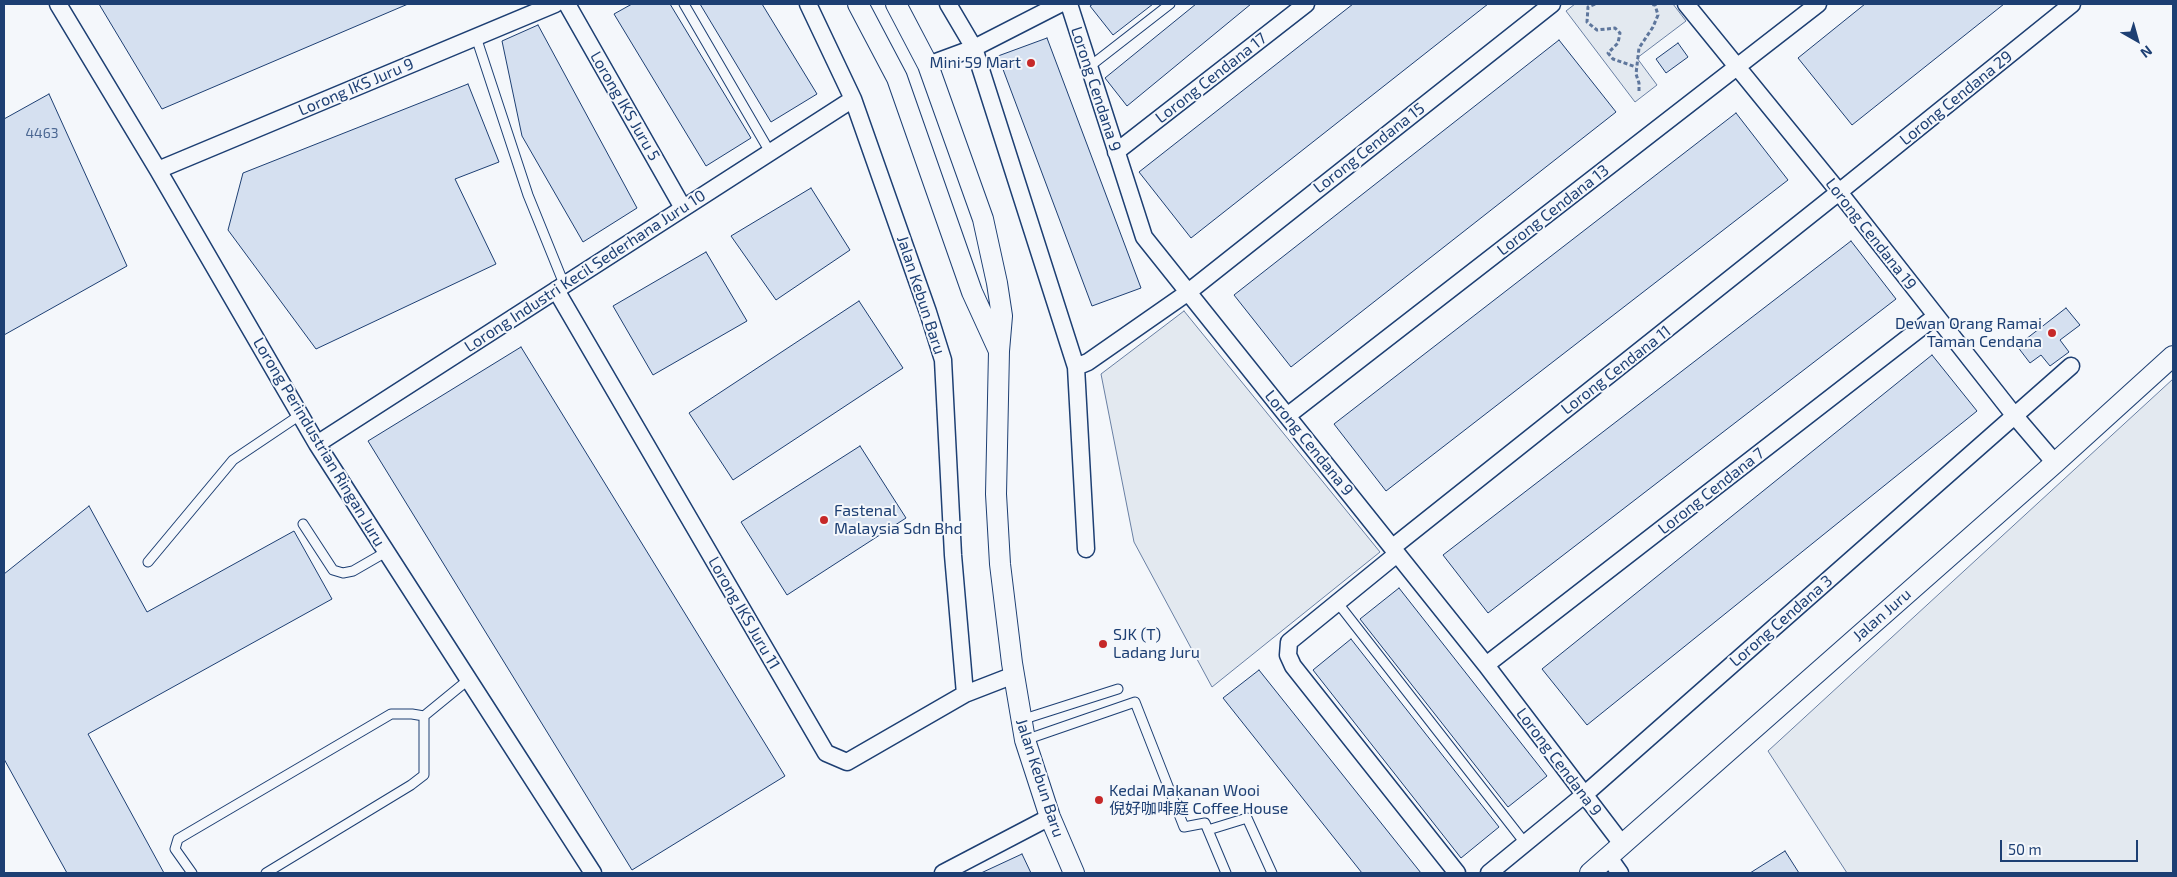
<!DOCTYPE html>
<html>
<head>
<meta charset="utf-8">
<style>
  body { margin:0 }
  #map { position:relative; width:2177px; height:877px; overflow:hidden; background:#f4f7fb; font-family:"Exo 2",sans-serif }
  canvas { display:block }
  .frame { position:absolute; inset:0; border:5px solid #1d3f73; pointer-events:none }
  .north { position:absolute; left:2112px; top:15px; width:50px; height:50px; -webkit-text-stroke:4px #f4f7fb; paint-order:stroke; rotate:142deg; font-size:14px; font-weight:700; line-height:20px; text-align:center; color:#1d3f73 }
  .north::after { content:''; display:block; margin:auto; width:18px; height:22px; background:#1d3f73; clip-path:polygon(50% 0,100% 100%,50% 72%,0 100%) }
  .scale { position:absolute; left:2000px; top:840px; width:138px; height:22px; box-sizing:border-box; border:2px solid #1d3f73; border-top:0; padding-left:6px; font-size:15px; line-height:18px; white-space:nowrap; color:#1d3f73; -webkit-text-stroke:4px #f4f7fb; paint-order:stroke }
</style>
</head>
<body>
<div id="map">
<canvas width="2177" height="877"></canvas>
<div class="frame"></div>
<div class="north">N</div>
<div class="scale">50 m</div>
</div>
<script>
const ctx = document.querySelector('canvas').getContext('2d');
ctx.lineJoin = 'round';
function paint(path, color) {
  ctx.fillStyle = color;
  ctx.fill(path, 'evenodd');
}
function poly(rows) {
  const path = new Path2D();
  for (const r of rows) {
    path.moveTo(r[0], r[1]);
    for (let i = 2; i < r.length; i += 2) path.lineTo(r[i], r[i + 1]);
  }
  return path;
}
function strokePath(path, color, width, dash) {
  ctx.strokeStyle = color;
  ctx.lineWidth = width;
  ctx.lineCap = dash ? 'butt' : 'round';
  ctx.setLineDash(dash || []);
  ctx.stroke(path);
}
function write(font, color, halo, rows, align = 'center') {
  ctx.font = font + ' "Exo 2","Noto Sans SC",sans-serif';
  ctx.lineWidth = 4;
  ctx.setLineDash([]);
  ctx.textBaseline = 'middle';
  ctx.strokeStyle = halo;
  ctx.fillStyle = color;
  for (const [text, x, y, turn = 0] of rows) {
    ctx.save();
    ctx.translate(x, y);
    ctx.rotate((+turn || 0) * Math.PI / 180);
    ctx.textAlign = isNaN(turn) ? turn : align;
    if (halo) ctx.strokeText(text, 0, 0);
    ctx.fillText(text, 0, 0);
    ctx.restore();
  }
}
const green = poly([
  [1575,4,1673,4,1686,21,1637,58,1657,85,1635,102,1566,11,1575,4],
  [1184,311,1380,552,1212,687,1134,542,1101,374,1184,311],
  [2173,379,2173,873,1847,873,1768,751,2173,379]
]);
paint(green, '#e3e9f0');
strokePath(green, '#687fa3', 1);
const building = poly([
  [99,4,408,4,162,109,99,4],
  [632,4,670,4,751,138,706,166,614,14,632,4],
  [700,4,762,4,817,94,771,122,700,4],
  [1093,4,1153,4,1113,35,1090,6,1093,4],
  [1196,4,1251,4,1127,106,1105,78,1196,4],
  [1353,4,1488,4,1191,238,1139,172,1353,4],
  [1865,4,2004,4,1852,125,1798,58,1865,4],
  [538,25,637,208,583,242,522,136,502,41,538,25],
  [1047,38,1141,288,1092,306,998,56,1047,38],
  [1559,40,1616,112,1291,367,1234,295,1559,40],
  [1678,43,1688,57,1666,73,1656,59,1678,43],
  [468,84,499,162,455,179,496,264,316,349,228,230,243,173,468,84],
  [49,94,127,266,4,335,4,119,49,94],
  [1736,113,1788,180,1386,491,1334,424,1736,113],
  [811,188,850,250,776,300,731,236,811,188],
  [1851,241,1896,299,1488,613,1443,555,1851,241],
  [706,252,747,321,653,375,613,306,706,252],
  [859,301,903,368,733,480,689,413,859,301],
  [2066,308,2080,325,2060,340,2069,352,2050,366,2041,355,2030,363,2017,346,2066,308],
  [521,347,785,776,632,870,368,441,521,347],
  [1932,355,1977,411,1587,725,1542,669,1932,355],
  [860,446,906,518,787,595,741,522,860,446],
  [89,506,147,612,294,531,332,599,88,734,164,873,67,873,4,759,4,574,89,506],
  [1399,588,1547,776,1508,807,1360,619,1399,588],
  [1351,639,1499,827,1461,858,1313,670,1351,639],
  [1259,670,1421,873,1362,873,1223,698,1259,670],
  [1785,851,1799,873,1750,873,1785,851],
  [1022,854,1031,873,981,873,1022,854]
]);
paint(building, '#d5e0f0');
strokePath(building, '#1d3f73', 1);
const service = poly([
  [684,4,770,152],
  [476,37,528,195,564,284],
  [1089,67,1170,4],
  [303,524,333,570,343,573,353,571,386,552],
  [148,562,233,460,300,415],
  [1337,602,1525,843],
  [424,716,468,680],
  [1021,720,1118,689],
  [1025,740,1135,702,1184,827,1205,823,1226,873],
  [1208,830,1247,818,1272,873],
  [192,873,175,849,178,839,391,714,412,714,424,716],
  [266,873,411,785,424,775,424,716]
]);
const minor = poly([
  [58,4,158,170,317,444,593,873],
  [567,4,683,208],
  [808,4,853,99,928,312,943,360,953,555,965,694],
  [948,4,974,48,1076,367,1086,549],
  [1069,4,1144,237,1486,665,1622,844],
  [1686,4,1839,192,2014,415,2055,463],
  [928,65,974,48,1060,4],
  [1116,152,1306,4],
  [158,170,555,4],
  [556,290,826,753,847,762,965,694,1014,675],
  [1076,367,1088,362,1187,293,1552,4],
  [1287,416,1818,4],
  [317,444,853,99],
  [1393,547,1839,192,2072,4],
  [1397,554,1289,642,1288,655,1293,666,1457,873],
  [1486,665,1936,316],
  [1608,856,1620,873],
  [943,873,1050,817],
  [1489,873,1584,795,2071,366]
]);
const tertiary = poly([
  [858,4,897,78,972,292,999,351],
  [896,4,928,65,983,219,997,283,1002,316,999,351,996,494,1000,564,1012,663,1025,740,1050,817,1074,873],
  [1590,873,2055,463,2173,356]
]);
strokePath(service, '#1d3f73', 11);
strokePath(minor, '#1d3f73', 19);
strokePath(tertiary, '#1d3f73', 22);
strokePath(poly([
  [1595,4,1588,7,1587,22,1597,30,1615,28,1620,33,1618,43,1608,53,1613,59,1636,67],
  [1639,91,1639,83,1636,74,1639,48,1653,27,1658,15,1655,5,1650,4]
]), '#5e769c', 3, [4, 2.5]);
strokePath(service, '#f4f7fb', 9);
strokePath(minor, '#f4f7fb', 16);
strokePath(tertiary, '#f4f7fb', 20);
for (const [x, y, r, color] of [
  [1031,63,5,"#c62828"],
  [2052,333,5,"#c62828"],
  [824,520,5,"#c62828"],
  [1103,644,5,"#c62828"],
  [1099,800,5,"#c62828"]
]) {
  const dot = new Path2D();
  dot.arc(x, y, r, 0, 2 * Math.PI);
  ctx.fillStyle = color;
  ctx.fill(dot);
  strokePath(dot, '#f4f7fb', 2);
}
write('14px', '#4b6792', null, [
  ["4463",42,133]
]);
write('16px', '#1d3f73', '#f4f7fb', [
  ["Mini 59 Mart",1021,63,"right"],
  ["Dewan Orang Ramai",2042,324,"right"],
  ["Taman Cendana",2042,342,"right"],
  ["Fastenal",834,511],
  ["Malaysia Sdn Bhd",834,529],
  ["SJK (T)",1113,635],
  ["Ladang Juru",1113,653],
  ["Kedai Makanan Wooi",1109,791],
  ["倪好咖啡庭 Coffee House",1109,809]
], 'left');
write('16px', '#1d3f73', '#f4f7fb', [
  ["Lorong Cendana 17",1211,78,-38],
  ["Lorong IKS Juru 9",356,87,-23],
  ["Lorong Cendana 9",1096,89,72],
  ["Lorong Cendana 29",1956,98,-39],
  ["Lorong IKS Juru 5",625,106,60],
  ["Lorong Cendana 15",1369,148,-38],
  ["Lorong Cendana 13",1553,210,-38],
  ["Lorong Cendana 19",1871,234,52],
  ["Lorong Industri Kecil Sederhana Juru 10",585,271,-33],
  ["Jalan Kebun Baru",921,295,72],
  ["Lorong Cendana 11",1616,370,-38],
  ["Lorong Perindustrian Ringan Juru",319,442,59],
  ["Lorong Cendana 9",1309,443,51],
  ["Lorong Cendana 7",1711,491,-38],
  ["Lorong IKS Juru 11",744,613,60],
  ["Jalan Juru",1882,615,-41],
  ["Lorong Cendana 3",1781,621,-41],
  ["Lorong Cendana 9",1559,762,53],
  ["Jalan Kebun Baru",1040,778,72]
]);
</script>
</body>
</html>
